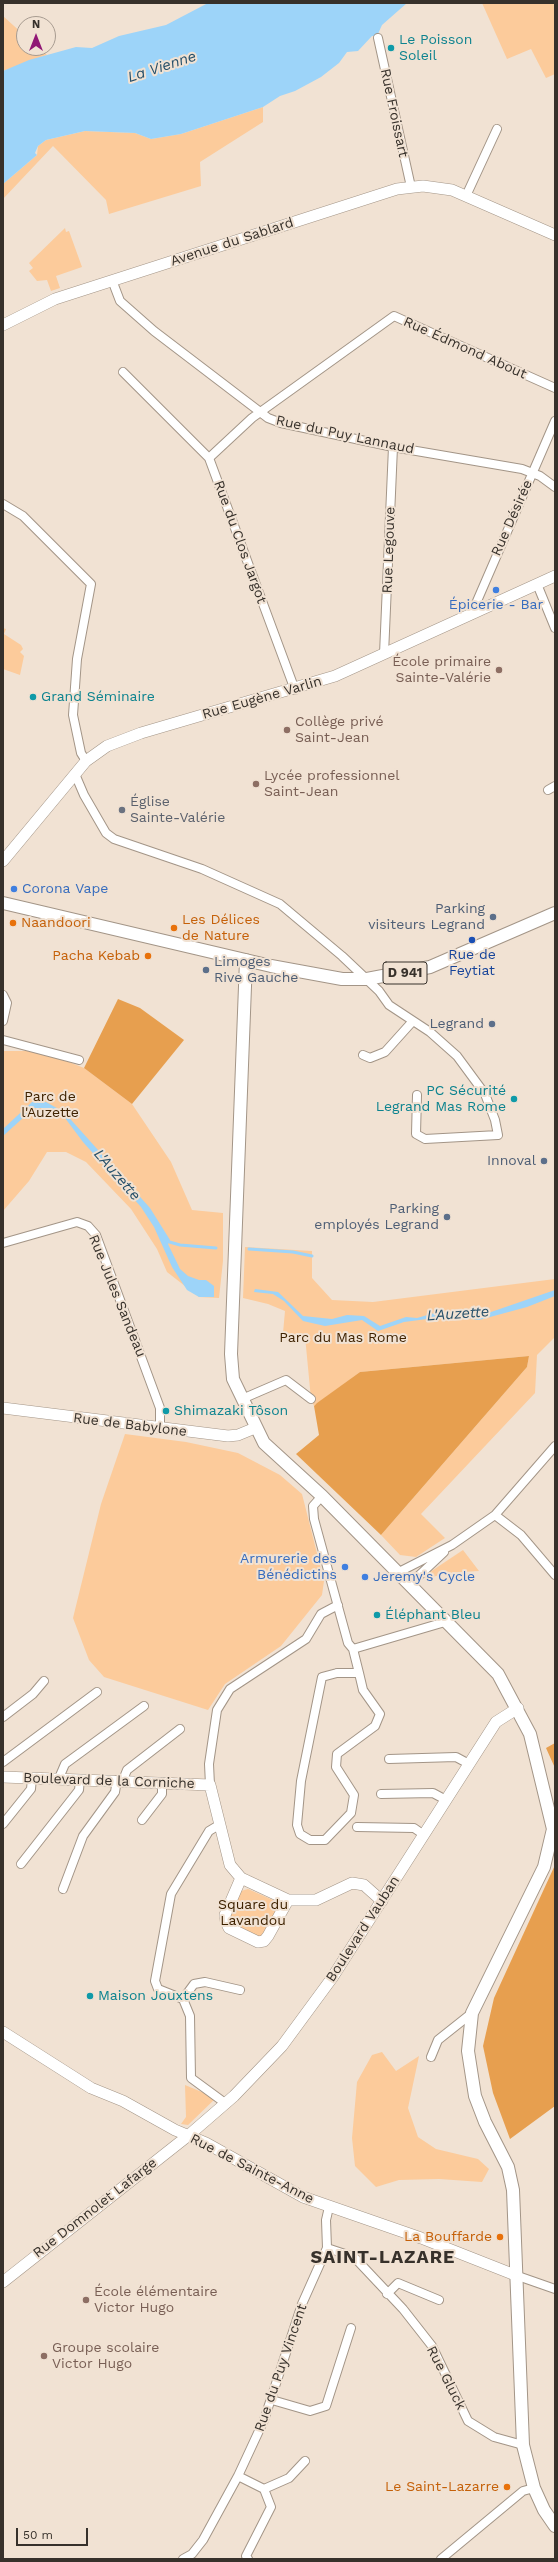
<!DOCTYPE html>
<html>
<head>
<meta charset="utf-8">
<style>
  body { margin:0 }
  #map { position:relative; width:558px; height:2562px; overflow:hidden; background:#f1e2d3; font-family:"Work Sans",sans-serif }
  canvas { display:block }
  .frame { position:absolute; inset:0; border:4px solid #37312b; pointer-events:none }
  .north { position:absolute; left:16px; top:16px; width:40px; height:40px; box-sizing:border-box; background:#f1e2d3; border:1px solid #a79b90; border-radius:50%; rotate:0deg; font-size:11px; font-weight:700; line-height:16px; text-align:center; color:#37312b }
  .north::after { content:''; display:block; margin:auto; width:14px; height:18px; background:#911775; clip-path:polygon(50% 0,100% 100%,50% 72%,0 100%) }
  .scale { position:absolute; left:16px; top:2528px; width:72px; height:18px; box-sizing:border-box; border:2px solid #37312b; border-top:0; padding-left:5px; font-size:12px; line-height:14px; white-space:nowrap; color:#37312b; -webkit-text-stroke:3px #f1e2d3; paint-order:stroke }
</style>
</head>
<body>
<div id="map">
<canvas width="558" height="2562"></canvas>
<div class="frame"></div>
<div class="north">N</div>
<div class="scale">50 m</div>
</div>
<script>
const ctx = document.querySelector('canvas').getContext('2d');
ctx.lineJoin = 'round';
function paint(path, color) {
  ctx.fillStyle = color;
  ctx.fill(path, 'evenodd');
}
function poly(rows) {
  const path = new Path2D();
  for (const r of rows) {
    path.moveTo(r[0], r[1]);
    for (let i = 2; i < r.length; i += 2) path.lineTo(r[i], r[i + 1]);
  }
  return path;
}
function strokePath(path, color, width, dash) {
  ctx.strokeStyle = color;
  ctx.lineWidth = width;
  ctx.lineCap = dash ? 'butt' : 'round';
  ctx.setLineDash(dash || []);
  ctx.stroke(path);
}
function write(font, color, halo, rows, align = 'center') {
  ctx.font = font + ' "Work Sans",sans-serif';
  ctx.lineWidth = 4;
  ctx.setLineDash([]);
  ctx.textBaseline = 'middle';
  ctx.strokeStyle = halo;
  ctx.fillStyle = color;
  for (const [text, x, y, turn = 0] of rows) {
    ctx.save();
    ctx.translate(x, y);
    ctx.rotate((+turn || 0) * Math.PI / 180);
    ctx.textAlign = isNaN(turn) ? turn : align;
    if (halo) ctx.strokeText(text, 0, 0);
    ctx.fillText(text, 0, 0);
    ctx.restore();
  }
}
paint(poly([
  [482,3,555,3,555,74,546,78,531,49,507,59],
  [3,16,24,35,24,48,39,48,47,55,3,71],
  [263,107,263,122,200,162,201,186,109,214,106,200,53,146,3,199,3,184,37,155,38,146,46,140,85,131,135,133,151,139,181,134],
  [65,228,66,232,69,231,82,267,56,276,60,288,51,291,47,280,37,281,29,271,33,268,29,263],
  [3,628,6,629,4,634,21,645,23,649,20,652,24,656,20,675,3,669],
  [3,1051,28,1051,59,1058,84,1068,132,1104,171,1162,192,1210,223,1213,223,1261,219,1298,199,1297,167,1272,157,1249,131,1209,86,1162,66,1152,47,1152,29,1181,3,1211],
  [245,1247,312,1251,312,1278,332,1300,373,1302,555,1279,555,1337,537,1355,535,1393,421,1514,445,1538,416,1557,400,1555,381,1535,527,1367,529,1356,360,1372,314,1406,311,1399,305,1336,283,1333,285,1311,268,1304,243,1298],
  [125,1434,186,1442,238,1453,280,1475,302,1494,324,1581,322,1595,281,1646,225,1684,208,1710,104,1677,89,1660,73,1618,101,1504],
  [463,1550,479,1571,446,1573,426,1579,424,1576],
  [248,1889,275,1901,279,1906,262,1936,258,1937,234,1925,229,1918,241,1891],
  [382,2052,396,2071,419,2056,408,2108,418,2137,436,2149,478,2159,489,2169,482,2182,439,2179,399,2180,376,2187,355,2166,352,2138,357,2082,372,2055],
  [185,2085,216,2098,188,2125,181,2124,186,2117]
]), '#fccb9b');
paint(poly([
  [118,999,140,1008,184,1040,132,1104,84,1068],
  [529,1356,527,1367,381,1535,296,1454,319,1435,314,1406,317,1403,360,1372],
  [555,1743,555,1768,546,1748],
  [555,1865,555,2106,510,2139,493,2093,483,2046,494,1998]
]), '#e79f4f');
paint(poly([
  [208,3,407,3,382,25,377,36,372,36,358,51,347,52,339,63,321,77,295,91,280,96,263,107,181,134,151,139,135,133,85,131,46,140,38,146,35,153,37,155,3,184,3,71,29,60,76,47,92,48,119,36,166,25],
  [32,1102,46,1102,64,1112,150,1208,170,1240,168,1244,180,1269,188,1276,199,1280,206,1280,214,1286,214,1297,199,1297,187,1290,172,1267,154,1227,141,1207,83,1142,65,1118,46,1108,34,1108,3,1136,3,1129],
  [255,1289,278,1292,303,1316,332,1319,347,1315,364,1316,380,1326,406,1317,417,1318,438,1312,455,1312,469,1309,478,1312,491,1312,555,1290,555,1296,527,1307,479,1320,450,1316,404,1322,378,1331,362,1320,325,1326,303,1321,284,1301,273,1294,254,1292]
]), '#9dd4f9');
strokePath(poly([
  [166,1241,180,1245,216,1248],
  [249,1249,293,1252,312,1256]
]), '#9dd4f9', 3);
const street = poly([
  [378,38,411,187],
  [466,196,497,129],
  [112,280,120,301,154,331,268,418,281,423,393,447,522,469,540,476,555,487],
  [123,372,209,458],
  [3,504,23,516,91,584,77,659,73,715,81,753,86,761],
  [537,584,555,628],
  [471,615,555,421],
  [384,654,393,447],
  [295,690,209,458,252,418,394,316,555,388],
  [75,774,84,795,106,833,114,839,202,869,280,904,342,956,379,991,389,1005,430,1032,457,1056,485,1094,495,1120,498,1135,425,1139,416,1134,417,1095],
  [548,790,555,786],
  [3,995,7,1003,3,1021],
  [3,1040,79,1060],
  [363,1055,370,1058,385,1052,412,1022],
  [3,1243,77,1222,88,1226,96,1235,160,1408,160,1428],
  [242,1399,286,1380,311,1399],
  [322,1496,313,1506,314,1519,348,1643,353,1649,445,1622],
  [495,1515,521,1535,555,1575],
  [397,1573,452,1545,495,1515,555,1446],
  [409,1585,444,1552],
  [353,1649,359,1673],
  [337,1673,359,1673,363,1690,380,1714,375,1726,337,1754,336,1767,354,1795,351,1813,325,1840,310,1840,300,1834,297,1825,301,1781,322,1677,337,1673],
  [3,1717,33,1694,44,1681],
  [389,1759,456,1757,469,1764],
  [3,1762,97,1692],
  [59,1778,65,1764,144,1706],
  [123,1780,127,1770,180,1729],
  [210,1785,209,1764,217,1710,230,1689,306,1639,321,1614,338,1605],
  [381,1794,433,1793,446,1800],
  [142,1820,162,1794,162,1782],
  [3,1824,31,1789,32,1778],
  [219,1825,209,1831,171,1894,155,1981,158,1989,183,1999,190,2016,191,2078,225,2103],
  [357,1827,414,1828,424,1835],
  [21,1864,79,1790,80,1779],
  [63,1889,83,1836,115,1792,117,1780],
  [183,1999,194,1984,205,1982,240,1990],
  [431,2057,438,2040,472,2013],
  [327,2248,354,2257,403,2309,432,2346,468,2421,494,2437,523,2445],
  [515,2275,555,2289],
  [387,2294,398,2283,439,2300],
  [272,2400,310,2411,326,2406,351,2328],
  [238,2476,264,2489,271,2507,246,2556,248,2559],
  [264,2489,289,2478,305,2461],
  [183,2559,192,2554,203,2540,238,2476,264,2420,302,2304,327,2248,326,2220,329,2207],
  [441,2559,523,2491,534,2488]
]);
const secondary = poly([
  [3,325,55,299,397,189,423,186,452,190,555,235],
  [3,861,86,761,107,746,141,733,335,676,555,576],
  [3,1408,228,1436,238,1435,255,1428],
  [3,1777,210,1785,230,1865,241,1878,288,1900,316,1900,352,1883,364,1885,382,1901],
  [241,1878,225,1915,226,1922,229,1928,258,1942,264,1941,268,1936,288,1900],
  [3,2032,91,2088,123,2101,175,2130,206,2143,303,2197,421,2238,515,2275],
  [3,2282,189,2135,234,2096,282,2046,332,1978,496,1722,518,1708]
]);
const primary = poly([
  [3,903,271,966,342,979,367,979,430,967,555,913],
  [246,960,231,1354,233,1379,264,1443,322,1496,498,1674,530,1734,553,1829,544,1867,472,2013,468,2051,475,2096,485,2122,508,2167,513,2190,523,2445,534,2488,544,2510,555,2526]
]);
strokePath(street, '#a39587', 10);
strokePath(secondary, '#a39587', 12);
strokePath(primary, '#a39587', 14);
strokePath(street, '#fff', 8);
strokePath(secondary, '#fff', 11);
strokePath(primary, '#fff', 12);
for (const [x, y, r, color] of [
  [391,48,4,"#0f9aa8"],
  [496,590,4,"#3f7fe0"],
  [499,670,4,"#8d6e63"],
  [33,697,4,"#0f9aa8"],
  [287,730,4,"#8d6e63"],
  [256,784,4,"#8d6e63"],
  [122,810,4,"#6b7280"],
  [14,889,4,"#3f7fe0"],
  [493,917,4,"#5c6f8a"],
  [13,923,4,"#e8710a"],
  [174,928,4,"#e8710a"],
  [472,940,4,"#1a4fb4"],
  [148,956,4,"#e8710a"],
  [206,970,4,"#5c6f8a"],
  [492,1024,4,"#5c6f8a"],
  [514,1099,4,"#0f9aa8"],
  [544,1161,4,"#5c6f8a"],
  [447,1217,4,"#5c6f8a"],
  [166,1411,4,"#0f9aa8"],
  [345,1567,4,"#3f7fe0"],
  [365,1577,4,"#3f7fe0"],
  [377,1615,4,"#0f9aa8"],
  [90,1996,4,"#0f9aa8"],
  [500,2237,4,"#e8710a"],
  [86,2300,4,"#8d6e63"],
  [44,2356,4,"#8d6e63"],
  [507,2487,4,"#e8710a"]
]) {
  const dot = new Path2D();
  dot.arc(x, y, r, 0, 2 * Math.PI);
  ctx.fillStyle = color;
  ctx.fill(dot);
  strokePath(dot, '#f1e2d3', 1.5);
}
for (const [x, y, w] of [
  [405,973,44]
]) {
  const box = new Path2D();
  box.roundRect(x - w / 2, y - 11, w, 22, 3);
  ctx.fillStyle = '#f1e2d3';
  ctx.fill(box);
  strokePath(box, '#37312b', 1);
}
write('bold 13px', '#37312b', null, [
  ["D 941",405,973]
]);
write('14px', '#0d838f', '#f1e2d3', [
  ["Le Poisson",399,40],
  ["Soleil",399,56],
  ["Grand Séminaire",41,697],
  ["PC Sécurité",506,1091,"right"],
  ["Legrand Mas Rome",506,1107,"right"],
  ["Shimazaki Tôson",174,1411],
  ["Éléphant Bleu",385,1615],
  ["Maison Jouxtens",98,1996]
], 'left');
write('14px', '#37312b', '#f1e2d3', [
  ["Rue Froissart",394,113,78],
  ["Avenue du Sablard",232,242,-18],
  ["Rue Édmond About",465,348,24],
  ["Rue du Puy Lannaud",345,435,12],
  ["Rue Désirée",512,518,-66],
  ["Rue du Clos Jargot",240,542,70],
  ["Rue Legouve",389,550,-88],
  ["Rue Eugène Varlin",262,698,-16],
  ["Rue Jules Sandeau",117,1296,68],
  ["Rue de Babylone",130,1425,7],
  ["Boulevard de la Corniche",109,1781,2],
  ["Boulevard Vauban",363,1929,-57],
  ["Rue de Sainte-Anne",252,2169,27],
  ["Rue Domnolet Lafarge",95,2208,-38],
  ["Rue du Puy Vincent",281,2368,-71],
  ["Rue Gluck",446,2378,63]
]);
write('14px', '#366cbe', '#f1e2d3', [
  ["Épicerie - Bar",496,605,"center"],
  ["Corona Vape",22,889],
  ["Armurerie des",337,1559,"right"],
  ["Bénédictins",337,1575,"right"],
  ["Jeremy's Cycle",373,1577]
], 'left');
write('14px', '#785e54', '#f1e2d3', [
  ["École primaire",491,662,"right"],
  ["Sainte-Valérie",491,678,"right"],
  ["Collège privé",295,722],
  ["Saint-Jean",295,738],
  ["Lycée professionnel",264,776],
  ["Saint-Jean",264,792],
  ["École élémentaire",94,2292],
  ["Victor Hugo",94,2308],
  ["Groupe scolaire",52,2348],
  ["Victor Hugo",52,2364]
], 'left');
write('14px', '#5b616d', '#f1e2d3', [
  ["Église",130,802],
  ["Sainte-Valérie",130,818]
], 'left');
write('14px', '#4e5e75', '#f1e2d3', [
  ["Parking",485,909],
  ["visiteurs Legrand",485,925],
  ["Limoges",214,962,"left"],
  ["Rive Gauche",214,978,"left"],
  ["Legrand",484,1024],
  ["Innoval",536,1161],
  ["Parking",439,1209],
  ["employés Legrand",439,1225]
], 'right');
write('14px', '#c56008', '#f1e2d3', [
  ["Les Délices",182,920,"left"],
  ["de Nature",182,936,"left"],
  ["Naandoori",21,923,"left"],
  ["Pacha Kebab",140,956],
  ["La Bouffarde",492,2237],
  ["Le Saint-Lazarre",499,2487]
], 'right');
write('14px', '#164399', '#f1e2d3', [
  ["Rue de",472,955],
  ["Feytiat",472,971]
]);
write('14px', '#3e2200', '#f1e2d3', [
  ["Parc de",50,1097],
  ["l'Auzette",50,1113],
  ["Parc du Mas Rome",343,1338],
  ["Square du",253,1905],
  ["Lavandou",253,1921]
]);
write('italic 15px', '#26506a', '#f1e2d3', [
  ["La Vienne",162,67,-18],
  ["L'Auzette",117,1175,49],
  ["L'Auzette",458,1314,-4]
]);
ctx.letterSpacing = '1px';
write('bold 18px', '#37312b', '#f1e2d3', [
  ["SAINT-LAZARE",383,2258]
]);
ctx.letterSpacing = '0px';
</script>
</body>
</html>
